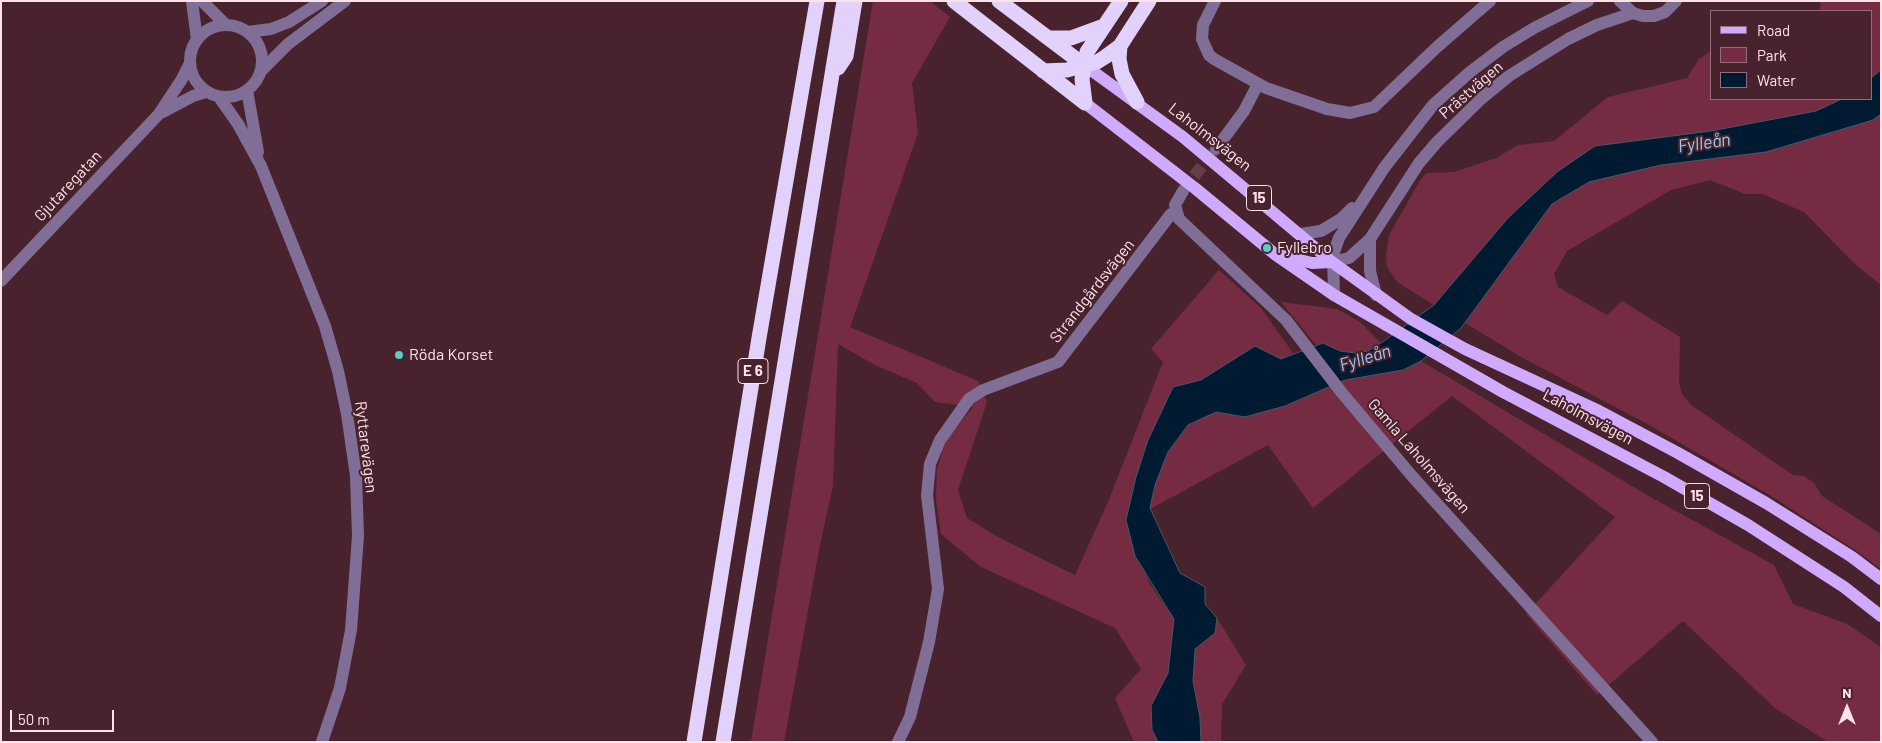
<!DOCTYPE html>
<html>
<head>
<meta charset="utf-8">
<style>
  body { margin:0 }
  #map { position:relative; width:1882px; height:743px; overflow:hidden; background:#48232d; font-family:Barlow,sans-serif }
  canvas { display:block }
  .frame { position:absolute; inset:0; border:2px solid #fce3e8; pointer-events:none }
  .legend { position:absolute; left:1710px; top:10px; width:162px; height:90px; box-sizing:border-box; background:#48232d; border:1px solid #907078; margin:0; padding:6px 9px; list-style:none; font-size:15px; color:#fce3e8 }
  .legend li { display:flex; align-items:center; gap:10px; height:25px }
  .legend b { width:25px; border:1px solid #907078 }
  .north { position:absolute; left:1822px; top:683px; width:50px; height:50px; -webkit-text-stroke:4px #48232d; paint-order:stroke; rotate:0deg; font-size:14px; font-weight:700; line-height:20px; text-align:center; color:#fce3e8 }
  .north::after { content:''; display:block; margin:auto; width:18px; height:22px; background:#fce3e8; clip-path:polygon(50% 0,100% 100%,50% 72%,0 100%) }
  .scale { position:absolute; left:10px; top:710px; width:104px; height:22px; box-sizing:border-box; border:2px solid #fce3e8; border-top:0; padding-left:6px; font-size:15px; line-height:18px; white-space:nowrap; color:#fce3e8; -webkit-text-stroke:4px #48232d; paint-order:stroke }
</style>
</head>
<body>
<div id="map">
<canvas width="1882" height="743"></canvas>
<div class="frame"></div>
<ul class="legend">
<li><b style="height:6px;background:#cfaaff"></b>Road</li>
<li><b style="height:14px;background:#752c42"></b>Park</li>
<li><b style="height:14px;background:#001b31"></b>Water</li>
</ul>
<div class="north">N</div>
<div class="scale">50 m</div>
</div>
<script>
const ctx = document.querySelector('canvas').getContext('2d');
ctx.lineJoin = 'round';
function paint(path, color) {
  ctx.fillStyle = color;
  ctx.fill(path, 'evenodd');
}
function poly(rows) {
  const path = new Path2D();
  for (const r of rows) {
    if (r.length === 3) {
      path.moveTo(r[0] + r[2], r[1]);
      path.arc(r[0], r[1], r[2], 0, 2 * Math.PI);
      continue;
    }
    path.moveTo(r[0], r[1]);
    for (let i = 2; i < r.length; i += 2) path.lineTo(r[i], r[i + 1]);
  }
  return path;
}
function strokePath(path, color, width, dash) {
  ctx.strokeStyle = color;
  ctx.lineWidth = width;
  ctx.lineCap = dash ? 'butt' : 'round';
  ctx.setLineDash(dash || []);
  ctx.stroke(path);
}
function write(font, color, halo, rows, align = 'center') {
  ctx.font = font + ' Barlow,sans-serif';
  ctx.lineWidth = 4;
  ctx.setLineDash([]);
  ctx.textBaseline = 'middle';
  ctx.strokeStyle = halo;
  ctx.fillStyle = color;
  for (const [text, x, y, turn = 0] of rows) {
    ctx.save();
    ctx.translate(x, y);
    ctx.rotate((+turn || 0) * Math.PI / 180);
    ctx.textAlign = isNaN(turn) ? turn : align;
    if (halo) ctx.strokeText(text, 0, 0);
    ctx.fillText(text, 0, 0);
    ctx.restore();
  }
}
paint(poly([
  [873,1,930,1,950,17,912,83,918,133,850,327,978,381,987,402,958,490,967,518,998,537,1075,575,1108,502,1163,362,1151,349,1219,270,1261,308,1293,353,1281,359,1255,346,1201,380,1174,387,1148,440,1136,477,1126,520,1149,583,1174,619,1168,673,1151,706,1152,730,1158,742,1134,742,1115,698,1141,669,1115,628,981,567,941,534,936,499,937,469,946,439,973,407,935,402,917,383,875,365,838,344,833,485,819,550,784,742,751,742],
  [1821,1,1881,1,1881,70,1871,78,1871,11,1819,11],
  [1711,51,1711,99,1842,99,1816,111,1711,131,1595,146,1508,218,1434,305,1397,282,1387,267,1386,255,1389,235,1421,179,1427,173,1454,172,1496,158,1518,145,1554,141,1608,97,1687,78,1699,59],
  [1881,114,1881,285,1855,264,1804,212,1762,194,1745,194,1710,180,1671,190,1567,251,1554,274,1558,287,1607,315,1622,301,1680,337,1679,383,1682,394,1691,405,1793,475,1804,476,1814,483,1822,496,1881,534,1881,569,1858,552,1773,497,1651,426,1523,358,1465,323,1552,204,1589,182,1661,165,1766,152,1873,120],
  [1281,302,1337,309,1360,322,1381,343,1368,351,1355,353,1340,351,1323,343,1316,345],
  [1421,361,1654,499,1774,565,1793,604,1847,624,1881,647,1881,742,1828,742,1775,708,1683,621,1597,695,1526,614,1615,517,1452,396,1313,508,1268,445,1150,509,1155,485,1168,452,1188,425,1216,412,1245,417,1285,406,1345,380,1403,370],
  [1217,618,1246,665,1222,704,1221,742,1201,742,1200,718,1193,681,1195,649,1215,633]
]), '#752c42');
const water = poly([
  [1881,70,1881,114,1873,120,1766,152,1661,165,1589,182,1552,204,1461,328,1421,361,1403,370,1345,380,1285,406,1245,417,1216,412,1188,425,1168,452,1155,485,1150,508,1180,573,1205,587,1205,604,1217,618,1215,633,1195,649,1193,681,1200,718,1201,742,1158,742,1152,730,1151,706,1168,673,1174,619,1135,556,1126,520,1136,477,1148,440,1173,387,1201,380,1255,346,1281,359,1323,343,1340,351,1355,353,1368,351,1381,343,1434,305,1508,218,1557,172,1595,146,1711,131,1816,111,1842,99,1871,99,1871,78,1881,70]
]);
paint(water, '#001b31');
strokePath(water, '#4c5768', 1);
strokePath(poly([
  [1183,190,1214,151]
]), '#634049', 12, [12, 6]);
strokePath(poly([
  [192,1,197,40],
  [202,1,226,25],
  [1215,1,1203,25,1202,39,1209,55,1214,59,1266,88,1327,109,1350,113,1374,107,1437,47,1490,1],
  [1620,1,1633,13,1643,16,1654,16,1665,12,1676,1],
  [226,61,36],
  [248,32,271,29,289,22,322,1],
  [260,72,288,44,345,1],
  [247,90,258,152],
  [219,97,238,124,261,166,325,326,338,371,347,414,356,476,358,536,351,630,340,688,322,742],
  [163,112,193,96,206,92],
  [1216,149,1244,111,1258,84],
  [1183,191,1175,205,1179,219,1286,320,1342,393,1412,476,1652,742],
  [1300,234,1321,231,1341,219,1352,208],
  [1370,239,1370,271,1376,295],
  [1332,262,1349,258,1370,239,1419,163,1437,142,1482,98,1509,76,1568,39,1597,25,1633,13],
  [1,281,159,114,182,79,190,63],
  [1334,295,1333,255,1339,238,1384,168,1433,105,1470,72,1503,47,1534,28,1588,1],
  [898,742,910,717,929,642,938,589,927,495,930,464,940,440,969,399,983,390,1058,362,1171,214,1175,212]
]), '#806e97', 12);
strokePath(poly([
  [1084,65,1183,137,1332,262,1411,319,1465,349,1599,411,1678,453,1766,503,1852,557,1881,579],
  [1085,103,1196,189,1276,255,1334,295,1503,392,1664,477,1748,525,1844,587,1881,616],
  [1283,256,1312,263,1332,262]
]), '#cfaaff', 12);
strokePath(poly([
  [954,1,1085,103],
  [999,1,1084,65],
  [1049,38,1071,38,1101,27],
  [1120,46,1119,59,1122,74,1137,102],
  [838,68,846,56,855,1],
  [1043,71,1067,70,1097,62,1105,57,1120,46,1149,1],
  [1085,103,1082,79,1087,52,1121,1],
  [694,742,759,338,817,1],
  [723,742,844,1]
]), '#e2d1fa', 15);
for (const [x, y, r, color] of [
  [1267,248,5,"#59cebf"],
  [399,355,5,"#59cebf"]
]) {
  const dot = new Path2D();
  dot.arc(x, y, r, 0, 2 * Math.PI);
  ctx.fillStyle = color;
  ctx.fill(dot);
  strokePath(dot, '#48232d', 2);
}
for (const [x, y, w] of [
  [1259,198,25],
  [753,371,30],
  [1697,496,25]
]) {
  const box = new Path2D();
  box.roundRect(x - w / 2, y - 12.5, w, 25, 4);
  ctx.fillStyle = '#48232d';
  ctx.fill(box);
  strokePath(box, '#fce3e8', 1);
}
write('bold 15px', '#fce3e8', null, [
  ["15",1259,198],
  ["E 6",753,371],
  ["15",1697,496]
]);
write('16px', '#fce3e8', '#48232d', [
  ["Prästvägen",1471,90,-41],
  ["Laholmsvägen",1210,137,38],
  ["Gjutaregatan",68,186,-47],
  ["Strandgårdsvägen",1092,291,-52],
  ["Laholmsvägen",1588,417,28],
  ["Ryttarevägen",366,447,83],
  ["Gamla Laholmsvägen",1419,456,49]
]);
write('16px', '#fce3e8', '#48232d', [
  ["Fyllebro",1277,248],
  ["Röda Korset",409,355]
], 'left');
write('italic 18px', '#9dc9ee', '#48232d', [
  ["Fylleån",1704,143,-8],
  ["Fylleån",1365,358,-17]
]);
</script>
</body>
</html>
